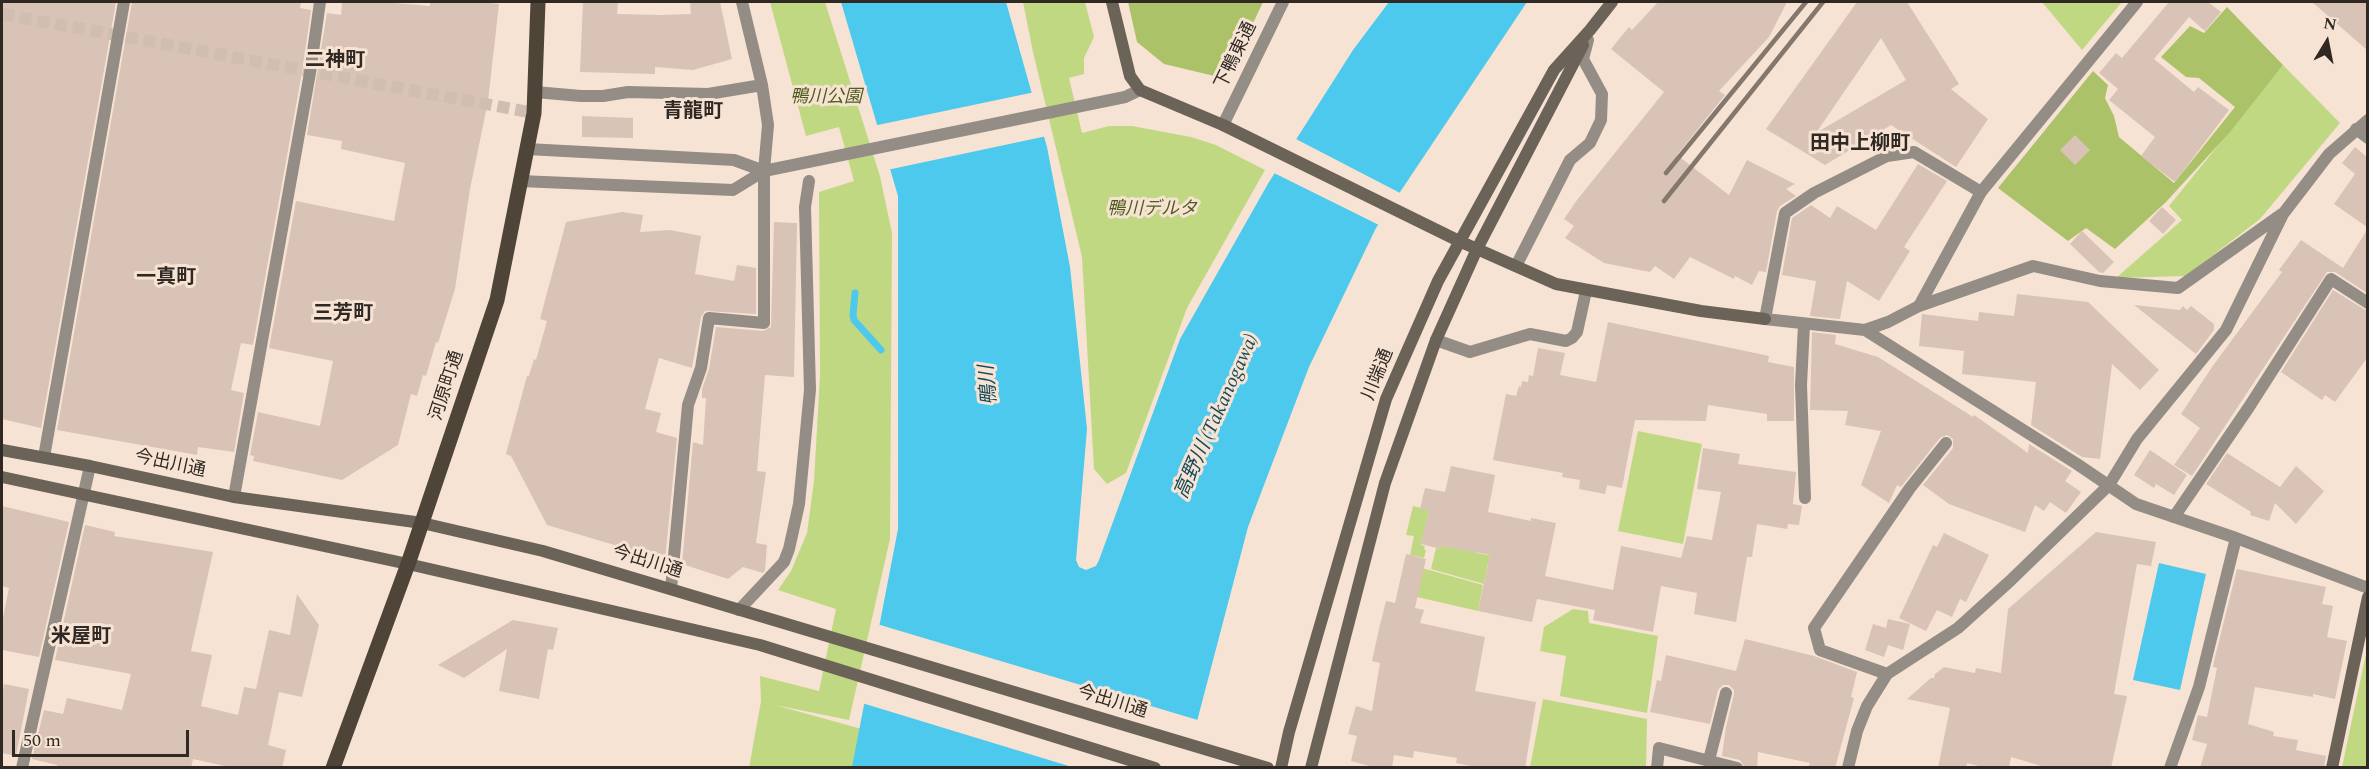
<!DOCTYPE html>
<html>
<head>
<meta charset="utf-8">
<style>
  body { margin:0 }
  #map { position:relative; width:2369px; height:769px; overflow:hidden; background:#f7e3d4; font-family:Spectral,serif }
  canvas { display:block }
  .frame { position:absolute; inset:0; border:3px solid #302923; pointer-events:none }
  .north { position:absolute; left:2297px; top:12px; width:60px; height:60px; -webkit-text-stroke:4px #f7e3d4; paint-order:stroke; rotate:10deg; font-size:16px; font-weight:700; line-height:24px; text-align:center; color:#302923 }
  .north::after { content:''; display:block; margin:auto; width:21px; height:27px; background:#302923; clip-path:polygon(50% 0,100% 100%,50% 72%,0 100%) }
  .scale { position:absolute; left:12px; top:730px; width:177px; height:27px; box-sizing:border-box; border:3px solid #302923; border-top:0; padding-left:8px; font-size:18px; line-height:21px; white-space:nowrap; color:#302923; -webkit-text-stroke:4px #f7e3d4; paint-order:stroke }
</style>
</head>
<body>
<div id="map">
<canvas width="2369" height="769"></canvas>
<div class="frame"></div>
<div class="north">N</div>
<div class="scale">50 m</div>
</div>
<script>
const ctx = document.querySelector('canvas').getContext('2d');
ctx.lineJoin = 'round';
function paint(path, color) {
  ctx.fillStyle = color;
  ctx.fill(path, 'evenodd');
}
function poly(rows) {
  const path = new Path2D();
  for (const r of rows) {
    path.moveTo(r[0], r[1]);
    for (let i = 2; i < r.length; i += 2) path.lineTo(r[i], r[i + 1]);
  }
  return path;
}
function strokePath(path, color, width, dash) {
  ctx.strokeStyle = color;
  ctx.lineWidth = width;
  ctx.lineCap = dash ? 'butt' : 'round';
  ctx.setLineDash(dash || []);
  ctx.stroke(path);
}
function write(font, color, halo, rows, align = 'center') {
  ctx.font = font + ' Spectral,"Noto Sans JP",serif';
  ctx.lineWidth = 6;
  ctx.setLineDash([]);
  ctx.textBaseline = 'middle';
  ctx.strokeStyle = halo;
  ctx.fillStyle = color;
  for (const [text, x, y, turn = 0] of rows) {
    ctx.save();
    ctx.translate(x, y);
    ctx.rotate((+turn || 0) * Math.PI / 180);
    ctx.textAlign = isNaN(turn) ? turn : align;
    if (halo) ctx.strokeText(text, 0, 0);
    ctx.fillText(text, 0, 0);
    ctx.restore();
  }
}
paint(poly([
  [770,2,825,2,880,176,892,233,890,539,849,720,775,705,999,767,749,768,761,701,760,676,819,691,836,609,778,590,791,571,807,533,814,481,820,376,819,192,854,181,839,127,806,136],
  [1023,2,1085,2,1094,37,1084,58,1084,74,1069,78,1082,133,1109,126,1132,126,1191,137,1216,145,1265,170,1187,308,1126,473,1107,484,1094,469,1082,257,1033,52],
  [2042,2,2122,2,2082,50],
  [2283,65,2340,123,2260,219,2186,276,2116,278,2182,220,2169,206],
  [1638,431,1702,444,1683,544,1618,531],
  [1413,506,1429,510,1421,545,1425,546,1424,549,1426,550,1424,558,1410,555,1414,536,1406,535],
  [1448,515,1476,553,1499,557,1488,563,1484,584,1431,569,1436,548,1441,549],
  [1422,568,1483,585,1478,611,1404,594],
  [1573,609,1588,611,1589,623,1658,636,1647,713,1560,696,1566,656,1540,651,1544,627],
  [2367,649,2367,767,2342,767],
  [1543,699,1647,719,1646,767,1530,767]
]), '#c1d883');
paint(poly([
  [1128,2,1263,2,1227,79,1164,64,1137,42],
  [2227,7,2283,65,2230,132,2166,202,2115,249,2086,228,2068,241,1998,188,2093,71,2108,85,2105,98,2114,116,2119,137,2174,183,2235,107,2199,78,2186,77,2161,57,2190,26,2204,33]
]), '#acc269');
paint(poly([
  [841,2,1006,2,1047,147,1070,267,1087,429,1076,560,1079,567,1086,570,1096,566,1099,560,1180,339,1269,182,1353,50,1389,2,1527,2,1376,228,1309,367,1248,527,1185,767,852,767,898,529,898,196],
  [2159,563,2206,574,2180,690,2133,680]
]), '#4cc9ec');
paint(poly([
  [1035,92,1047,136,887,170,873,126],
  [1294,138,1402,194,1381,226,1272,172],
  [877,624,1201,721,1188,768,1072,767,862,703]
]), '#f7e3d4');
strokePath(poly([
  [855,293,853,315,854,320,881,350]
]), '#4cc9ec', 7);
paint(poly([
  [2,2,116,2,41,428,2,419],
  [132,2,301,2,300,8,311,10,302,72,253,345,241,343,231,390,244,393,234,452,198,447,197,455,57,430],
  [342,2,383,2,430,6,430,2,479,2,499,4,488,101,470,189,455,289,438,343,436,342,426,376,423,375,417,396,411,394,398,445,342,480,253,461,254,456,250,455,258,412,320,426,333,361,269,348,296,201,394,221,405,163,341,149,342,141,307,135,327,13,341,15],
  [583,2,618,2,617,14,662,15,691,14,690,2,720,2,732,59,693,70,655,67,655,74,580,72],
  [1658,2,1787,2,1769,37,1719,91,1725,95,1677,155,1729,195,1747,160,1795,184,1786,189,1796,196,1780,206,1777,211,1766,272,1759,271,1752,285,1735,276,1734,279,1690,257,1674,279,1655,266,1650,272,1604,263,1565,238,1574,226,1564,219,1577,200,1664,92,1611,49,1629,27,1632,30],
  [1857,2,1907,2,1959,84,1951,89,1988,119,1956,167,1891,125,1825,165,1766,129],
  [1881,38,1906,80,1816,133],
  [2169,2,2208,2,2221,12,2205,31,2189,17,2154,59,2194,92,2198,87,2229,110,2175,182,2141,156,2155,137,2109,100,2118,89,2099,73,2116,53,2122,58],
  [2312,2,2367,2,2367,50],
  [582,116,633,118,633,138,582,137],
  [2075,135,2090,150,2075,165,2060,150],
  [2355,147,2367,157,2367,227,2334,204,2355,174,2342,163],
  [1918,164,1947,181,1904,247,1910,251,1879,301,1847,281,1840,319,1810,316,1816,281,1782,275,1792,218,1811,205,1830,218,1837,206,1876,230],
  [2162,207,2176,220,2163,234,2149,221],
  [622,212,643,215,640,232,670,230,701,236,695,274,734,281,737,265,756,268,756,314,705,311,701,317,692,368,659,358,645,409,661,413,656,432,677,438,665,560,547,525,511,456,506,454,527,376,529,376,534,359,536,360,547,321,540,319,566,222],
  [774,222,797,223,794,377,765,375,757,471,766,472,756,543,767,545,765,570,763,573,743,567,728,579,682,564,693,442,703,445,706,398,702,398,702,389,709,369,716,327,763,331,771,327],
  [2367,230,2367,293,2335,272,2327,272,2192,476,2174,465,2200,428,2181,414,2212,367,2282,272,2279,270,2301,240,2343,268],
  [2082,231,2114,262,2103,273,2099,272,2070,244],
  [2333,290,2367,311,2367,358,2335,402,2325,395,2322,400,2281,372],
  [2017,294,2088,302,2159,370,2140,390,2112,364,2100,459,2082,457,2031,425,2036,382,1962,374,1964,351,1919,346,1922,314,1978,321,1979,312,2014,316],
  [2134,305,2180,310,2183,306,2187,310,2191,306,2214,324,2214,330,2196,354],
  [1608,322,1769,356,1768,362,1794,367,1794,421,1767,421,1767,414,1708,405,1706,421,1635,420,1622,488,1607,485,1605,494,1579,489,1580,480,1562,477,1563,473,1493,460,1506,394,1516,396,1519,386,1521,387,1522,381,1528,382,1529,375,1533,376,1538,348,1565,353,1560,375,1596,382],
  [1812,332,1836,335,1835,344,1878,357,1973,417,1974,415,2028,453,2029,444,2072,471,2065,481,2081,492,2066,513,2050,502,2044,511,2035,505,2025,532,1949,504,1923,485,1953,448,1953,439,1947,435,1940,438,1901,487,1897,485,1889,503,1861,485,1881,431,1845,425,1848,411,1810,410],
  [1703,448,1740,454,1738,464,1796,472,1793,504,1802,506,1799,525,1788,524,1787,529,1757,524,1752,557,1747,557,1736,622,1694,614,1697,593,1661,586,1653,632,1593,620,1595,610,1537,599,1532,622,1478,611,1490,555,1442,546,1441,549,1421,544,1429,510,1420,509,1425,488,1445,492,1451,466,1495,475,1488,512,1531,521,1531,518,1556,523,1545,576,1613,590,1621,546,1681,558,1687,536,1712,540,1721,492,1697,489],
  [2150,450,2187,475,2174,495,2156,484,2154,488,2134,475],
  [2227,453,2280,487,2296,466,2324,491,2296,524,2275,503,2269,521,2250,515,2251,512,2206,484],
  [2,506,69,522,39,657,2,650,2,622,9,588,2,586],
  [85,525,115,532,114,536,213,552,191,651,212,655,201,706,238,715,244,687,256,689,269,630,290,635,297,594,319,625,302,697,279,692,268,745,286,750,282,768,234,768,193,759,191,768,57,768,57,765,32,759,44,710,63,714,67,698,122,710,131,674,55,660],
  [2096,532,2156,542,2151,566,2137,564,2114,694,2127,696,2111,768,2048,768,2011,757,2009,768,1986,768,1967,763,1966,768,1938,768,1950,708,1907,699,1931,678,1934,678,1935,674,1944,667,1975,673,1976,668,2001,673,2008,609],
  [1944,533,1989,555,1966,602,1960,599,1952,617,1937,610,1926,631,1899,618,1933,545,1937,547],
  [1406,554,1426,559,1415,608,1424,610,1420,623,1485,637,1475,691,1536,702,1525,768,1481,768,1456,763,1457,758,1414,751,1413,758,1394,755,1392,768,1377,768,1351,761,1357,736,1348,734,1356,706,1372,711,1380,663,1372,661,1379,629,1386,601,1395,603],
  [2237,569,2326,587,2322,604,2333,606,2327,637,2347,641,2335,699,2313,694,2313,697,2255,687,2248,724,2274,732,2273,736,2298,740,2296,750,2326,756,2324,768,2200,768,2207,744,2192,740,2198,715,2207,717,2217,668,2213,667,2214,661],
  [1888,619,1910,624,1903,650,1888,645,1884,657,1865,650,1873,624,1886,628],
  [513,620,558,628,553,650,548,649,539,699,499,691,507,649,464,678,438,665],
  [1745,639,1814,656,1857,672,1851,697,1854,698,1835,768,1808,768,1810,763,1758,752,1757,768,1745,768,1740,760,1722,756,1726,727,1734,694,1734,690,1729,685,1723,685,1718,690,1710,724,1650,712,1657,680,1661,681,1666,655,1736,671],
  [4,684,29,689,16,756,2,753,2,694]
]), '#d8c3b6');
strokePath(poly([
  [2,14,534,113]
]), '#cfbeb1', 12, [12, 6]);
strokePath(poly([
  [2356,129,2368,138],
  [1765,319,1785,213,1814,193,1887,156,1914,152,1981,192],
  [1804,325,1801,385,1805,498],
  [2174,517,2249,407,2331,279,2368,303],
  [671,589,688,405,701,368,709,318,764,323,764,171],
  [1887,674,1820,650,1814,628,1910,488,1946,443],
  [1709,760,1726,693],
  [1657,768,1659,748,1737,768]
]), '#938d85', 12);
strokePath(poly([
  [742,2,762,85,768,125,764,171],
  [535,92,581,96,603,96,628,92,708,94,762,85],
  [1223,125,1283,2],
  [527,149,734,160,764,171],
  [520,181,733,190,764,171,1125,97,1140,90],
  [1516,266,1570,160,1590,143,1601,120,1602,94,1583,59,1588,40],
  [1919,306,1981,192,2137,2],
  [1765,319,1865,330,1888,322,1919,306,2033,266,2100,281,2178,288,2282,214],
  [1865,330,2077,464,2136,504,2236,538,2368,588],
  [1436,340,1470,352,1530,334,1566,341,1572,338,1577,332,1586,291],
  [44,457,124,2],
  [234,497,310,73,320,2],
  [739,610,784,562,789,549,799,504,810,390,805,207,809,181],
  [22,768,90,466],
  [1848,768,1857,731,1867,706,1887,674,1958,628,2010,581,2109,485,2137,439,2226,330,2283,214,2329,154,2368,120],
  [2170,768,2199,687,2236,538]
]), '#938d85', 12);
strokePath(poly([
  [1112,2,1130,76,1140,90,1223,125,1459,241,1556,284,1701,311,1765,319],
  [2,450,90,466,234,497,422,523,543,551,1268,768],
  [2,477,408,564,760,645,1155,768],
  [1281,768,1289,732,1386,399,1438,281,1554,70,1590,30,1612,2],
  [1311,768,1385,483,1436,340,1477,249,1583,45],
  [2332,768,2368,597]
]), '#6b6258', 12);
strokePath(poly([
  [333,768,408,564,497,300,534,113,538,2]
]), '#4f4438', 15);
strokePath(poly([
  [1666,173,1806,2],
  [1664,201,1823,2]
]), '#84776e', 4.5);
write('18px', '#302923', '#f7e3d4', [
  ["下鴨東通",1237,56,-64],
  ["川端通",1379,375,-68],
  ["河原町通",448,386,-72],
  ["今出川通",170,465,12],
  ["今出川通",647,563,17],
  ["今出川通",1112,703,17]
]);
write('italic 18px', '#4f5e1e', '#f7e3d4', [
  ["鴨川公園",826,98],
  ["鴨川デルタ",1152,210]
]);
write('bold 20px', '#302923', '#f7e3d4', [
  ["二神町",335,62],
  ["青龍町",693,113],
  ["田中上柳町",1860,145],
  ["一真町",166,279],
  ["三芳町",343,315],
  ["米屋町",81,638]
]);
write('italic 20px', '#164b5a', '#f7e3d4', [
  ["鴨川",990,385,-95],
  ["高野川 (Takanogawa)",1218,417,-66]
]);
</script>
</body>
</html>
